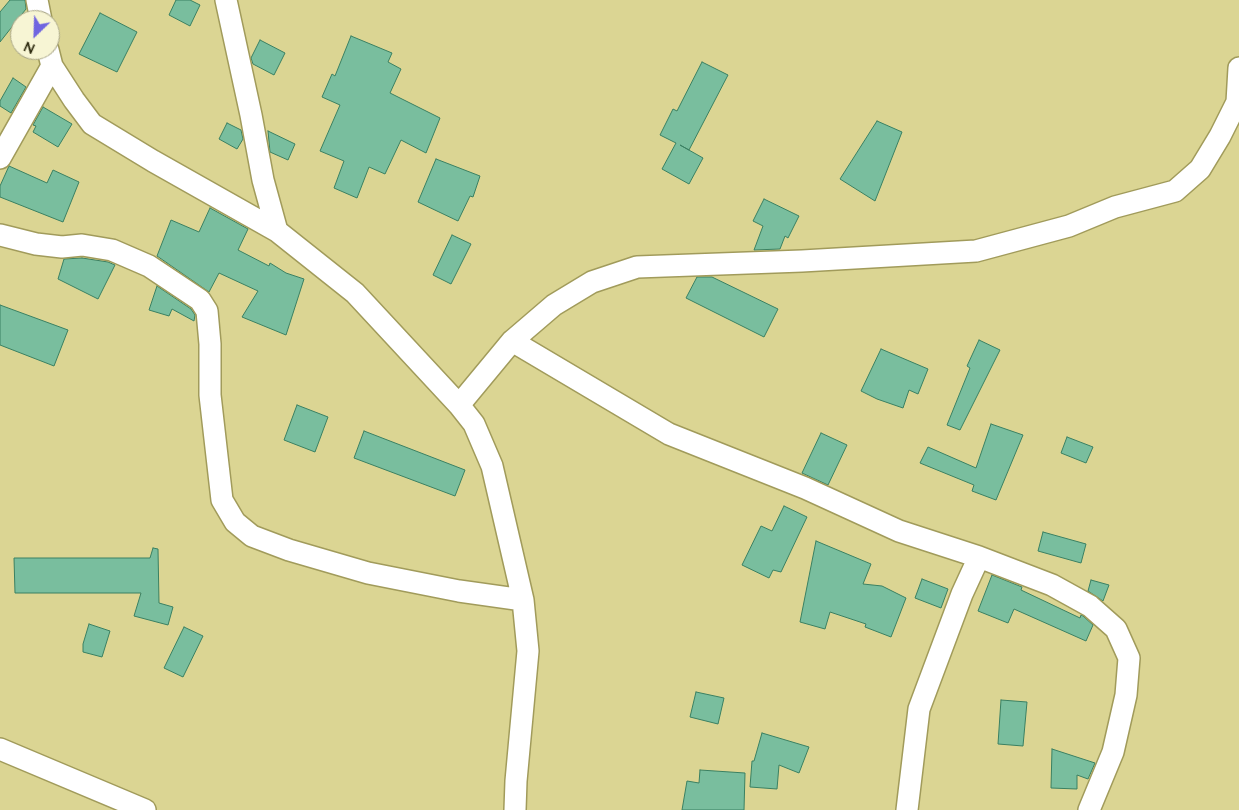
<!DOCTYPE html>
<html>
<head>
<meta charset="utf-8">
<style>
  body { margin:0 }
  #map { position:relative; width:1239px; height:810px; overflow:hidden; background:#dbd593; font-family:Mulish,sans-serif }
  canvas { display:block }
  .north { position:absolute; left:10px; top:10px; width:50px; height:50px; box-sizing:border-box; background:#f7f5d4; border:1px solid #a7a486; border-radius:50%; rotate:204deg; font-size:14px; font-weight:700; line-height:20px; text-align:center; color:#2e2b10 }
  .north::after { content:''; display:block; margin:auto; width:18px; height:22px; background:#7065e0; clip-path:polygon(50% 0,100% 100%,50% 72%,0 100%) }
</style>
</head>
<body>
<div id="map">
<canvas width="1239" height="810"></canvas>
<div class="north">N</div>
</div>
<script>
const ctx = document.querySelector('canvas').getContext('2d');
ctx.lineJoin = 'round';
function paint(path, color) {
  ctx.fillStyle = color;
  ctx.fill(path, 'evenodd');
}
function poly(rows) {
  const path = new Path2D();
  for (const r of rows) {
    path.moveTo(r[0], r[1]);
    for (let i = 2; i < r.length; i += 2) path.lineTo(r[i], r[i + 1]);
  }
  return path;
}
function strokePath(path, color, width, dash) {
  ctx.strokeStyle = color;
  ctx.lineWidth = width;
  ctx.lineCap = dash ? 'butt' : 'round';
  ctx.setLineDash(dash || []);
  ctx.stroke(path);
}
const building = poly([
  [10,0,25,0,26,9,0,42,0,12,10,0],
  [176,0,190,0,200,5,190,26,169,15,176,0],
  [100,13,137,32,117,72,79,54,100,13],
  [351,36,392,53,388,62,401,69,390,93,440,118,426,153,401,140,385,174,369,167,357,198,334,188,344,161,320,151,340,105,322,97,332,74,335,76,351,36],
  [260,40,285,53,274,75,253,64,251,58,260,40],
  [702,62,728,75,689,150,680,145,703,158,689,184,662,169,676,143,660,135,673,109,677,111,702,62],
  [13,78,26,87,11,113,0,106,0,101,13,78],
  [43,107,72,124,58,147,33,132,36,126,33,125,43,107],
  [877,121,902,132,875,201,840,179,877,121],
  [227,123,241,130,243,139,237,149,219,139,227,123],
  [268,131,295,144,288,160,270,152,268,131],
  [436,159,480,176,473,197,470,196,458,221,418,202,436,159],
  [9,166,47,183,53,170,79,182,63,222,0,197,0,186,9,166],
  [764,199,799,216,788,238,785,236,780,249,754,250,763,226,753,221,764,199],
  [210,208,248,229,238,250,269,266,270,263,286,273,304,279,286,335,242,317,258,291,219,273,209,292,157,256,171,220,199,232,210,208],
  [452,235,471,244,451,284,433,275,452,235],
  [82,258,108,262,115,265,98,299,58,279,64,259,82,258],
  [697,277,712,277,778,309,764,337,686,298,697,277],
  [157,286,191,309,195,315,194,321,172,309,169,316,149,310,157,286],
  [0,305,68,330,54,366,0,345,0,305],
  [979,340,1000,350,960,430,947,425,970,368,967,366,979,340],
  [881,349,928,369,918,394,909,390,903,408,877,399,861,391,881,349],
  [297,405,328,417,315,452,284,440,297,405],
  [991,424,1023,435,996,500,972,491,974,485,920,463,928,447,976,468,991,424],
  [364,431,465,470,455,496,354,458,364,431],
  [821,433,847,445,828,485,802,473,821,433],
  [1067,437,1093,447,1086,463,1061,453,1067,437],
  [784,506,807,517,781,572,773,570,769,578,742,565,761,526,772,531,784,506],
  [1043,532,1086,544,1081,563,1038,551,1043,532],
  [816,541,871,564,863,584,882,586,906,598,891,637,865,627,866,624,830,612,825,629,800,622,816,541],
  [153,548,158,549,159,603,173,607,168,625,134,616,141,593,15,593,14,558,150,558,153,548],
  [992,575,1022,587,1021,590,1080,618,1081,615,1083,616,1093,625,1086,641,1014,609,1008,623,978,611,992,575],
  [922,579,948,589,941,608,915,598,922,579],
  [1091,580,1109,585,1103,601,1088,591,1091,580],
  [89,624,110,631,102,657,83,652,83,644,89,624],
  [184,627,203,636,183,677,164,668,184,627],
  [696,692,724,698,718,724,690,717,696,692],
  [1001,700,1027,702,1023,746,998,744,1001,700],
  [762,733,809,747,799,773,779,765,777,789,750,787,752,761,754,761,762,733],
  [1052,749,1095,763,1088,779,1077,775,1077,789,1051,788,1052,749],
  [700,770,745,773,744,810,682,810,687,781,699,783,700,770]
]);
paint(building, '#79be9e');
strokePath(building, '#3a8062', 1);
const minor = poly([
  [37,0,41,20],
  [226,0,251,115,263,180,277,231],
  [48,50,52,66,74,100,92,124,153,161,277,231,355,293,459,405,474,424,492,466,523,600,528,651,516,781,515,810],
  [0,158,52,66],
  [0,235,36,244,62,247,82,245,112,250,149,266,200,300,207,311,210,344,210,395,222,500,235,522,252,536,289,550,368,573,459,591,523,600],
  [512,341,669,434,805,488,899,531,979,557,1052,585,1090,606,1116,629,1129,658,1126,695,1113,752,1089,810],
  [459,405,512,341,554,305,592,282,637,267,802,261,976,251,1069,226,1115,207,1175,191,1200,169,1220,136,1237,102,1239,68],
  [0,749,145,810],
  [907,810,919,709,962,594,979,557]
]);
strokePath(minor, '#a19b5b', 24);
strokePath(minor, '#fff', 21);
</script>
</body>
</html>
